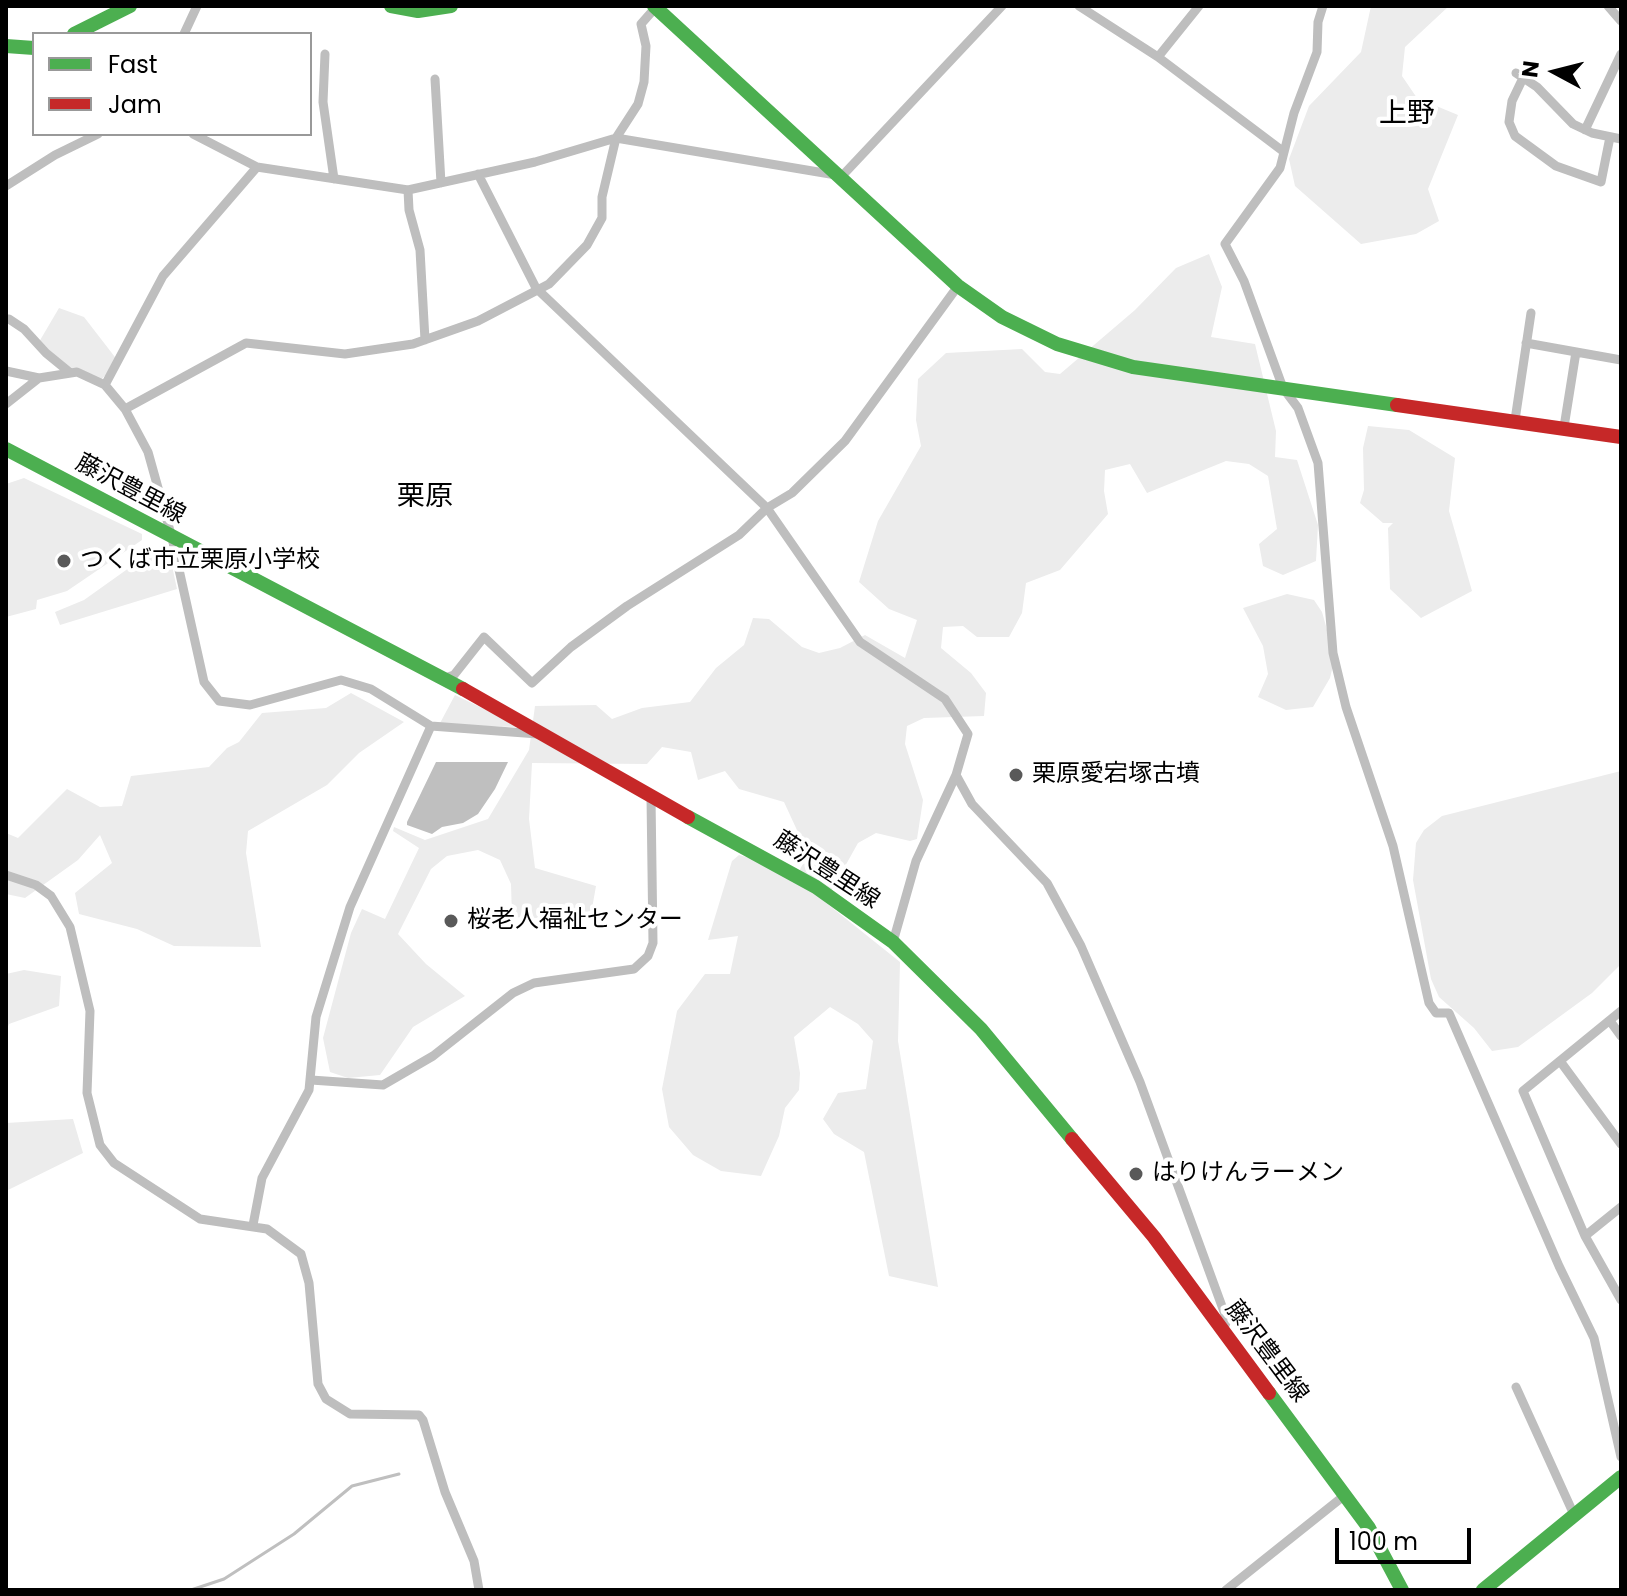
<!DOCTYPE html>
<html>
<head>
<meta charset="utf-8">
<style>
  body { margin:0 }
  #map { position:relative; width:1627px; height:1596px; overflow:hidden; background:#fff; font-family:Poppins,sans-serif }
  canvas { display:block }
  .frame { position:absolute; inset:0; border:8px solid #000; pointer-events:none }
  .legend { position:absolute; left:32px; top:32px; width:280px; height:104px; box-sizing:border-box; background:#fff; border:2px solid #999; margin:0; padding:10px 14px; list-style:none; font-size:24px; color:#000 }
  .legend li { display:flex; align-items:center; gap:16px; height:40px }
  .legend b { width:40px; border:2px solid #999 }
  .north { position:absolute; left:1515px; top:32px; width:80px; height:80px; -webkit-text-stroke:6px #fff; paint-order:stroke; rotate:277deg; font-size:22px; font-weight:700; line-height:32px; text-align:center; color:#000 }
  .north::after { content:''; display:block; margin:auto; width:28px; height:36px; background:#000; clip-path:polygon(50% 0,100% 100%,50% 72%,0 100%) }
  .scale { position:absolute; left:1335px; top:1528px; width:136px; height:36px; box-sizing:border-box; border:4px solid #000; border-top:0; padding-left:10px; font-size:24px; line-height:28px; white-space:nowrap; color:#000; -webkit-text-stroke:6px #fff; paint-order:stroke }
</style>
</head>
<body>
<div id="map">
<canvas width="1627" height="1596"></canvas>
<div class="frame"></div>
<ul class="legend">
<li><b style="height:10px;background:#4caf50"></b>Fast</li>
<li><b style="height:10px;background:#c62828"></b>Jam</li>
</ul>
<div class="north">N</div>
<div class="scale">100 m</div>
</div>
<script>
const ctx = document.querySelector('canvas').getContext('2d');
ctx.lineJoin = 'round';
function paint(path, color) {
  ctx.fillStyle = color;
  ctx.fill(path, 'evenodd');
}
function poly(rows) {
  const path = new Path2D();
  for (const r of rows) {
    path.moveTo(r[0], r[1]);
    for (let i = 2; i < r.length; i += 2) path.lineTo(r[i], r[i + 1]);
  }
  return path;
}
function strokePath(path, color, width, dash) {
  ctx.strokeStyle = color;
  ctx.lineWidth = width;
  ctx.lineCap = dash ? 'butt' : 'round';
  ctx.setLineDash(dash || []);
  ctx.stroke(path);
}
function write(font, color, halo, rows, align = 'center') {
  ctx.font = font + ' Poppins,"Noto Sans JP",sans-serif';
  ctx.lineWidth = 8;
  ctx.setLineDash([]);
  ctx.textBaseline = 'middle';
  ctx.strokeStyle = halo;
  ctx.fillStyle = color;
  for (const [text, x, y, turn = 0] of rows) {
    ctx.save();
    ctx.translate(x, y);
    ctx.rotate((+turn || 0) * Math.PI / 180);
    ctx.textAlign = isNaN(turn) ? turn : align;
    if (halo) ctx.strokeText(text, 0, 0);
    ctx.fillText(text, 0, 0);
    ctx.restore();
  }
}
paint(poly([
  [1371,6,1449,6,1405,47,1402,76,1417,98,1458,115,1428,189,1439,221,1416,234,1361,244,1295,186,1289,159,1309,106,1361,52],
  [1209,254,1222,287,1211,337,1255,344,1276,431,1275,457,1297,460,1318,525,1316,561,1283,575,1263,566,1259,544,1277,529,1268,476,1249,464,1226,461,1147,493,1130,464,1105,470,1104,491,1108,514,1060,570,1026,583,1022,613,1009,637,977,637,963,626,943,627,941,648,971,673,986,693,984,716,924,718,907,726,905,744,923,800,917,839,910,841,876,833,858,843,825,902,900,962,898,1041,938,1287,889,1276,864,1152,834,1134,823,1119,838,1093,866,1089,873,1041,858,1024,830,1007,794,1037,800,1073,799,1090,785,1108,779,1136,761,1176,721,1171,693,1155,669,1127,662,1089,677,1011,705,974,730,974,738,936,708,940,732,861,739,855,753,859,795,879,808,854,784,802,739,789,725,771,698,780,691,752,662,747,647,764,532,763,529,819,535,868,596,886,590,920,512,917,511,884,500,860,478,850,447,856,431,869,398,934,426,964,465,996,413,1027,380,1075,348,1078,330,1072,323,1038,351,933,362,909,385,919,419,848,393,831,394,827,425,840,488,819,529,750,535,706,596,705,612,719,642,708,690,702,716,668,744,645,753,618,769,619,802,647,819,653,840,648,865,635,905,658,917,620,889,609,859,582,878,521,921,446,916,420,918,379,946,353,1022,349,1045,372,1060,374,1135,310,1176,268],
  [59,308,84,317,118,361,101,380,69,367,39,342],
  [1368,426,1409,430,1455,458,1449,511,1472,591,1421,618,1390,589,1388,528,1393,523,1383,523,1360,503,1364,490,1363,448],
  [24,478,142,534,142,540,67,591,37,600,36,609,6,617,6,484],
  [164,543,168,547,177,589,60,625,55,612,84,600],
  [1287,594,1314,600,1322,612,1331,644,1337,649,1330,678,1313,707,1286,710,1258,697,1268,674,1263,646,1243,608],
  [351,693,404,722,359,753,327,785,248,831,246,853,261,947,174,946,137,929,79,914,75,893,112,863,100,835,78,860,25,898,6,894,6,833,18,838,67,789,100,807,122,806,131,776,209,767,227,748,239,742,262,713,326,708],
  [455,695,505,719,518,727,439,725],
  [1621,771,1621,964,1592,993,1518,1047,1492,1051,1474,1028,1439,997,1431,979,1413,880,1416,843,1424,830,1442,816],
  [24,970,61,976,59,1006,9,1024,6,1031,6,974],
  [73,1119,83,1153,6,1191,6,1123]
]), '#ececec');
paint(poly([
  [436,762,508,762,495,789,478,814,463,823,442,827,432,834,407,825,407,822]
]), '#bfbfbf');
strokePath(poly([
  [191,1590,224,1579,294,1534,352,1486,399,1474]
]), '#bfbfbf', 3);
strokePath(poly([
  [1079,6,1158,57,1284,152],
  [1323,6,1318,22,1317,52,1294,113,1280,168,1225,244,1244,281,1283,388,1298,408,1318,463,1333,653,1346,707,1393,846,1429,1003,1436,1013,1449,1013,1559,1266,1594,1338,1621,1457],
  [1608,6,1621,21],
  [184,34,197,6],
  [325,54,323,102,334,179],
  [1158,57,1199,6],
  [1516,73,1537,87,1573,124,1592,133,1621,139],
  [1523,78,1512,101,1509,122,1515,136,1556,166,1601,182,1610,137],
  [435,79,441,183],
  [1585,130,1621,54],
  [193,134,257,167,408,190,535,162,616,138,842,176,1002,6],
  [478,174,536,288,767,508,860,642,945,699,968,734,956,775,916,861,893,942],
  [6,186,55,155,98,134],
  [408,190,409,210,420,250,425,340],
  [9,319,24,329,46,353,68,371],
  [1526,343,1621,360],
  [6,371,39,378,77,372,105,385,125,409,148,452,172,538,204,682,219,701,250,705,341,680,371,689,431,726,538,734],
  [105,385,163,276,257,167],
  [6,404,39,378],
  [125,409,246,343,345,354,413,344,478,321,549,284,587,245,602,218,602,197,616,138,638,104,644,82,646,46,641,24,656,7],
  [1515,420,1531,313],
  [1564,427,1576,352],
  [445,678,454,675,484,637,532,683,571,647,627,606,739,535,767,508,792,493,845,441,958,286],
  [956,775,972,804,1047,883,1081,946,1140,1082,1227,1320,1223,1331],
  [6,875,36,885,51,896,70,927,90,1011,87,1093,100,1145,114,1163,200,1219,267,1229,301,1254,309,1283,318,1384,326,1399,350,1414,419,1415,423,1420,445,1492,474,1561,479,1590],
  [1621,1011,1523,1091,1585,1236,1621,1300],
  [1610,1021,1621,1036],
  [1560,1061,1621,1144],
  [311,1080,383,1085,433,1056,513,993,534,983,634,969,648,956,653,943,651,797],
  [253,1225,262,1178,309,1090,316,1017,350,907,431,726],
  [1585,1236,1621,1207],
  [1516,1387,1575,1517],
  [1226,1590,1345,1495]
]), '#bebebe', 9);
strokePath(poly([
  [391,6,418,11,451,6],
  [654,6,958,286,1002,317,1057,344,1133,367,1397,405],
  [74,34,130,6],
  [6,46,34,48],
  [6,449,463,689],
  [688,817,816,887,893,942,981,1029,1072,1139],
  [1269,1393,1369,1528,1402,1590],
  [1483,1590,1621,1477]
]), '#4caf50', 14);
strokePath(poly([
  [1397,405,1621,437],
  [463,689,688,817],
  [1072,1139,1154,1237,1269,1393]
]), '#c62828', 14);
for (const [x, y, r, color] of [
  [64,561,8,"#595959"],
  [1016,775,8,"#595959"],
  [451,921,8,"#595959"],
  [1136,1174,8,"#595959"]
]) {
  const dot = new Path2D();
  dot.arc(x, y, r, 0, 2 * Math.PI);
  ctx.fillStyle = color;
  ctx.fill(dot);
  strokePath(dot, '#fff', 3);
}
write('24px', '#000', '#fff', [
  ["藤沢豊里線",130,490,28],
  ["藤沢豊里線",826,871,33],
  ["藤沢豊里線",1266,1352,53]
]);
write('24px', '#000', '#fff', [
  ["つくば市立栗原小学校",80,561],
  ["栗原愛宕塚古墳",1032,775],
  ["桜老人福祉センター",467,921],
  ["はりけんラーメン",1152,1174]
], 'left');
write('28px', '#000', '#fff', [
  ["上野",1407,115],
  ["栗原",425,498]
]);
</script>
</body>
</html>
